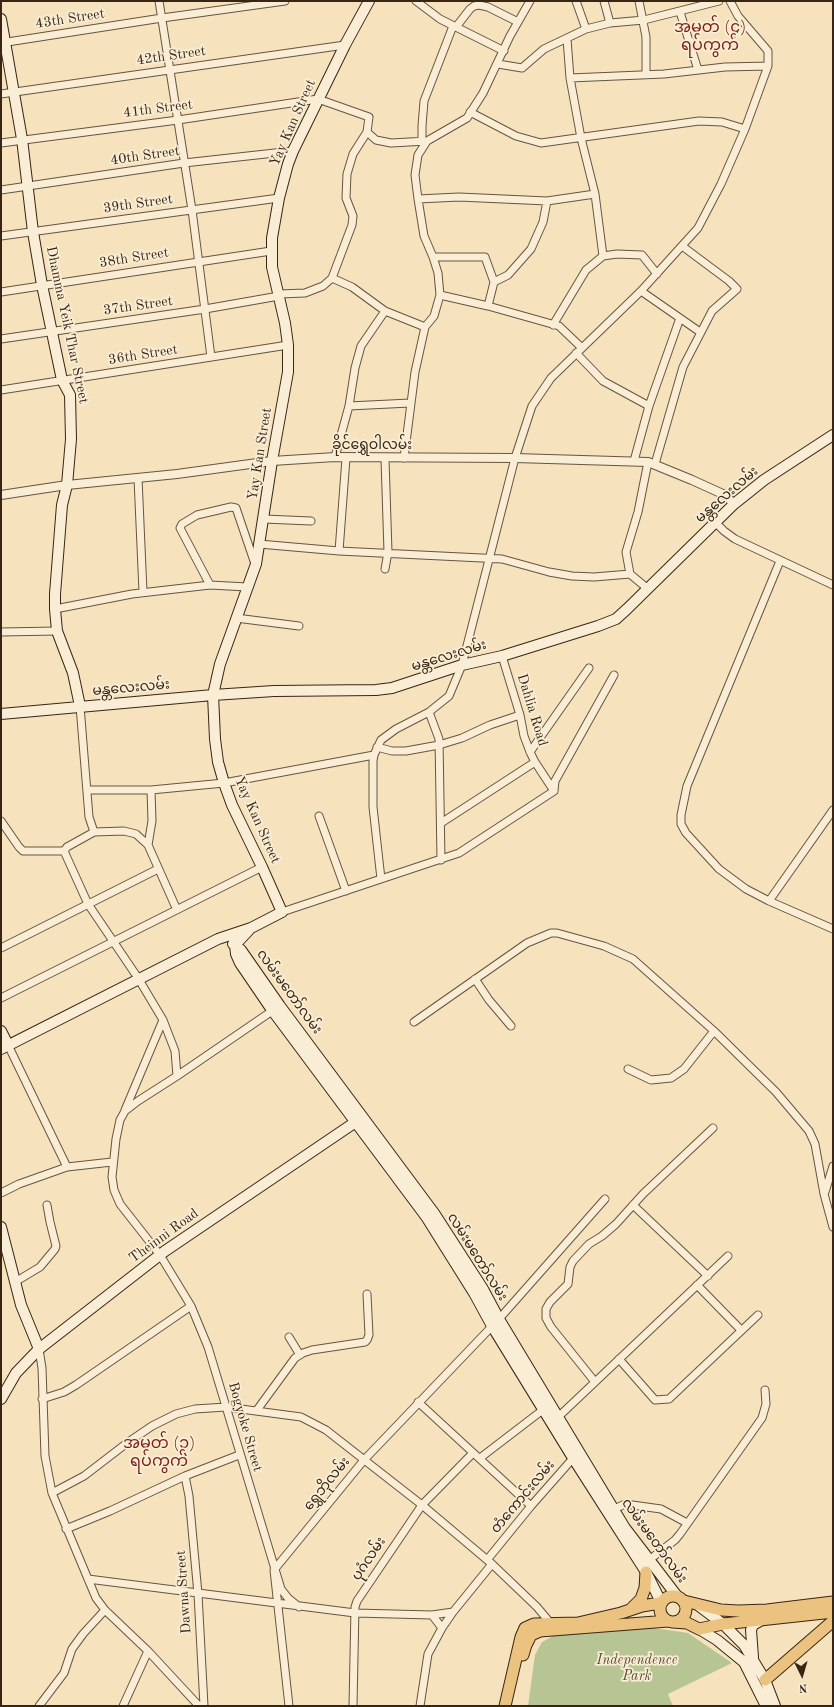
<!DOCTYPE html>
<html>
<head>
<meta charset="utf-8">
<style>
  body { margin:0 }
  #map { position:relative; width:834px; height:1707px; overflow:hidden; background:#f6e3be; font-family:"Old Standard TT",serif }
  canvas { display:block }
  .frame { position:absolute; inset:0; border:2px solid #382514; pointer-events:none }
  .north { position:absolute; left:782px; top:1655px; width:40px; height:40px; -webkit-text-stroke:3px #f9edd5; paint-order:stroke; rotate:175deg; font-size:11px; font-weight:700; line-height:16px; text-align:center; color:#382514 }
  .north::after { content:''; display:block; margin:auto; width:14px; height:18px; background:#382514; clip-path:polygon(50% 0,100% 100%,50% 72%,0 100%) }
</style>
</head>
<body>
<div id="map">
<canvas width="834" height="1707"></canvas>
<div class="frame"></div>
<div class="north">N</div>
</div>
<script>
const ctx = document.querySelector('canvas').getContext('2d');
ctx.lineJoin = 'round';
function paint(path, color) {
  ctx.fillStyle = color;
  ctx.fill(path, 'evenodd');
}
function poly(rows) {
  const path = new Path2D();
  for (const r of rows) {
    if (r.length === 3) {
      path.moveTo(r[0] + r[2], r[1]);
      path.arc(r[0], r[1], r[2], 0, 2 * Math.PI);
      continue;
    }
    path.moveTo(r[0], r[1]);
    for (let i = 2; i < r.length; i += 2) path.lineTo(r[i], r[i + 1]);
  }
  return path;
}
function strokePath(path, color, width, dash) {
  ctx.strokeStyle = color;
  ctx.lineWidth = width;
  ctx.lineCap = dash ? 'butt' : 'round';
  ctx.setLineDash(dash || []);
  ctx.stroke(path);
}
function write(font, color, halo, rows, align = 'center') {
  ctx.font = font + ' "Old Standard TT","Noto Sans Myanmar",serif';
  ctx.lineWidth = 3.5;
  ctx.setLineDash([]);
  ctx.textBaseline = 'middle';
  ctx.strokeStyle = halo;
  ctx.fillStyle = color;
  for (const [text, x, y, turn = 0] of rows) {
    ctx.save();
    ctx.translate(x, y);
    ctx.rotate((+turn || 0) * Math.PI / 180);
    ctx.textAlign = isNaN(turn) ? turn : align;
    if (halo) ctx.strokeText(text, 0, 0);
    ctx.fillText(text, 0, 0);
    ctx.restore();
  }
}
paint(poly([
  [654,1628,688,1633,732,1663,668,1694,673,1706,528,1706,535,1655,542,1642,553,1636]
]), '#b7c595');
const minor = poly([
  [159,1,192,210,211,357],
  [416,1,440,19,504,51],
  [576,1,586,29],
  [604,1,610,23],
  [639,1,646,37,646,74],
  [680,12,698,70],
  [456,27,470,9,474,6,479,5,488,7,518,22],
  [567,39,570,78,581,138,595,194,603,256],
  [1,43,162,18,285,1],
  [498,64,522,68,544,49,586,29,610,23,644,20,719,1],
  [570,78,664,74,725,67,768,66],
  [1,94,345,45],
  [470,112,516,136,541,143,699,121,722,122,745,129],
  [367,132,376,140,391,143,427,141],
  [422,142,422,126,424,101,453,26],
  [1,143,178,120,318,99,369,117,367,132,353,154,347,174,346,198,353,216,352,225,332,278],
  [1,190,184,163,293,151],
  [418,199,459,197,547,201,595,194],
  [1,236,279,198],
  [433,257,485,257,494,282],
  [641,291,700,332],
  [1,292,271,251],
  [279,294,305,293,323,286,332,278,352,287,385,311,425,327,434,316,440,295,438,273,433,257,424,236,418,199,415,175,418,155,427,141,467,118,483,93,510,36,530,1],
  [440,295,488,306,559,326,582,348],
  [488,306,494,282,508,275,531,249,543,222,547,201],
  [553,325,586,270,603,256,617,254,642,255,657,274],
  [1,339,205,309,279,296],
  [576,353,603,381,649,406],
  [1,390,288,345],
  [349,406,410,403],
  [335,457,349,406,355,368,361,346,385,311],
  [404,458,415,372,425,327],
  [634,461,649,406,680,318],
  [655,464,683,367,712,311,737,289,729,281,682,246],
  [138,478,143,592],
  [264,519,311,521],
  [715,522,724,531,735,539,833,585],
  [259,544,339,551,502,559,549,572,572,576,594,577,630,574,648,589],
  [339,551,346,458],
  [780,561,687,786,681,815,681,824,686,833,719,869,746,889,769,901,833,929],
  [385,569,388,552,385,459],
  [630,574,626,552,638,512,648,462],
  [210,585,180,528,182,524,197,515,231,507,236,508,255,564],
  [55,609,132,594,210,585,247,587],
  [236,618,299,626],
  [1,632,57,631],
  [502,656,520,715,524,736,530,752,535,762,554,791],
  [80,706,89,817,94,832],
  [429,712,439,739,441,860],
  [377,747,392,751,406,751,439,745,462,738,490,725,520,715],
  [530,752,589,668],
  [87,790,151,790,224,783,374,755],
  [319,816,346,891],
  [1,821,19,847,23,851,64,851],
  [441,823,535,762],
  [148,845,152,821,151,790],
  [381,879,373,807,373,761,374,755,381,740,396,729,429,712,449,696,462,665,515,458,532,406,551,378,641,291,698,228,721,184,745,129,768,66,768,51,738,16,730,1],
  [769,901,833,810],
  [177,910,148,845,136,834,124,831,94,832,67,847,64,851,88,904,138,978,163,1020,175,1051,177,1076],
  [282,912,459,853,554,791,555,781,614,675],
  [1,948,158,869],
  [475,979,489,1000,511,1026],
  [1,998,262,867],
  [275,1009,177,1076,138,1101,125,1111,120,1120,116,1139,112,1177,114,1190,120,1204,160,1255,191,1306,208,1347,281,1589,288,1598,299,1607],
  [414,1022,527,943,551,933,557,933,604,946,633,959,714,1031,776,1092,809,1131,815,1144,824,1194,833,1227],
  [8,1045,67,1167,112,1162],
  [628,1069,651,1080,671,1078,684,1069,714,1031],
  [125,1110,163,1020],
  [825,1192,833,1166],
  [1,1193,19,1184,67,1167],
  [633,1205,708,1276],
  [15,1282,40,1267,55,1249,56,1246,50,1222,47,1205],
  [697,1285,741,1330],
  [289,1337,300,1355],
  [39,1349,42,1368,45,1456,52,1493,88,1579,96,1598,105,1610,148,1651,199,1706],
  [619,1359,655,1400,669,1399,758,1315],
  [595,1382,551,1327,546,1318,546,1309,550,1302,568,1284,570,1267,573,1261,589,1244,602,1236,616,1224,643,1194,713,1128],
  [42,1399,64,1392,76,1385,191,1306],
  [418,1402,531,1506],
  [257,1410,295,1358,303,1353,312,1350,365,1342,367,1340,369,1335,367,1294],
  [555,1420,728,1256],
  [480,1458,544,1409],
  [185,1476,189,1496,198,1594,204,1706],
  [52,1493,84,1476,127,1443,152,1426,176,1414,195,1409,226,1407,301,1417,326,1430,422,1505,492,1564,537,1607,552,1625],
  [614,1509,625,1504,661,1509,687,1523],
  [66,1529,110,1511,185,1476,239,1455],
  [487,1560,531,1506,575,1456],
  [649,1560,675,1540,680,1534,762,1418,766,1404,765,1390],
  [88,1579,355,1613,432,1615,453,1612,492,1564],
  [432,1615,442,1628],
  [39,1706,64,1673,72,1649,83,1634,105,1610],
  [123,1706,148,1651],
  [289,1706,274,1570,364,1460,499,1319,605,1199],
  [353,1706,355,1607,357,1601,422,1505,473,1453],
  [420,1706,428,1654,442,1628,453,1612]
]);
const tertiary = poly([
  [1,495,67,485,177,474,272,461,335,457,515,458,648,462,692,480,725,495,734,504]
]);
const secondary = poly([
  [1,19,22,139,33,232,42,285,62,380,70,395,71,439,67,485,62,505,55,594,55,609,57,631,73,673,80,706],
  [1,714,213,695,274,691,376,690,392,688,462,665,502,656,598,626,616,619,627,609,734,504,764,480,833,435],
  [249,930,235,945,236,954,240,963,272,1010,427,1218,474,1293,492,1326,573,1458,646,1572,661,1602],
  [233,944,241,950,280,1006,434,1213,483,1289,499,1319,625,1528,677,1596],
  [1,1031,8,1045],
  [1,1049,218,939,251,928,282,912,262,867,232,805,224,783,218,762,215,739,213,695,220,664,256,564,272,461,288,372,288,345,285,323,272,267,272,238,279,198,288,164,293,151,345,45,369,1],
  [1,1227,21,1305,39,1349],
  [1,1399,16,1373,39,1349,165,1251,360,1119],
  [699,1606,723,1624,744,1645,765,1680,775,1706],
  [699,1629,717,1640,744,1662,766,1706],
  [753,1657,751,1630,753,1625,760,1621]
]);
const primary = poly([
  [673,1609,13],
  [684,1601,721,1610,738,1611,767,1610,833,1602],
  [631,1609,641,1599,645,1588,646,1572],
  [672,1622,687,1623,699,1629,723,1624,833,1612],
  [523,1655,526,1645,531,1635,540,1631,668,1621],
  [765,1680,833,1621],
  [505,1706,521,1637,525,1628,534,1624,578,1623,621,1613,642,1606,660,1603]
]);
strokePath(minor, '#68543e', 9);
strokePath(tertiary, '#68543e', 10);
strokePath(secondary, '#382514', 12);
strokePath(primary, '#382514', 13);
strokePath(minor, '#f9edd5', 7);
strokePath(tertiary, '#f9edd5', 8);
strokePath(secondary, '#f9edd5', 10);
strokePath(primary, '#ebc27f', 11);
write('14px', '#382514', '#f9edd5', [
  ["43th Street",70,19,-9],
  ["42th Street",171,56,-8],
  ["41th Street",158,109,-7],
  ["Yay Kan Street",293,123,-66],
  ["40th Street",145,156,-8],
  ["39th Street",138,204,-8],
  ["38th Street",134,258,-9],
  ["37th Street",138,306,-8],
  ["Dhamma Yeik Thar Street",67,325,78],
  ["36th Street",143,355,-9],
  ["ခိုင်ရွှေဝါလမ်း",372,445],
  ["Yay Kan Street",260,454,-81],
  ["မန္တလေးလမ်း",727,495,-41],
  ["မန္တလေးလမ်း",449,656,-17],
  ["မန္တလေးလမ်း",131,688,-5],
  ["Dahlia Road",532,710,73],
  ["Yay Kan Street",257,820,66],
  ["လမ်းမတော်လမ်း",289,992,54],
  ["Theinni Road",164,1236,-36],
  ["လမ်းမတော်လမ်း",477,1257,58],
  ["Bogyoke Street",245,1427,74],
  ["ရွှေဘိုလမ်း",327,1484,-51],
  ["တံကောင်းလမ်း",523,1497,-50],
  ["လမ်းမတော်လမ်း",654,1541,54],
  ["ပုဂံလမ်း",369,1559,-56],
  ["Dawna Street",184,1592,-94]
]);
write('italic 14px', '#584d34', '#f9edd5', [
  ["Independence",637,1660],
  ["Park",637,1676]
]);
write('16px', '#7a1f14', '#f9edd5', [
  ["အမှတ် (၄)",710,28],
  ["ရပ်ကွက်",710,46],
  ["အမှတ် (၃)",159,1444],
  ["ရပ်ကွက်",159,1462]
]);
</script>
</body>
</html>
